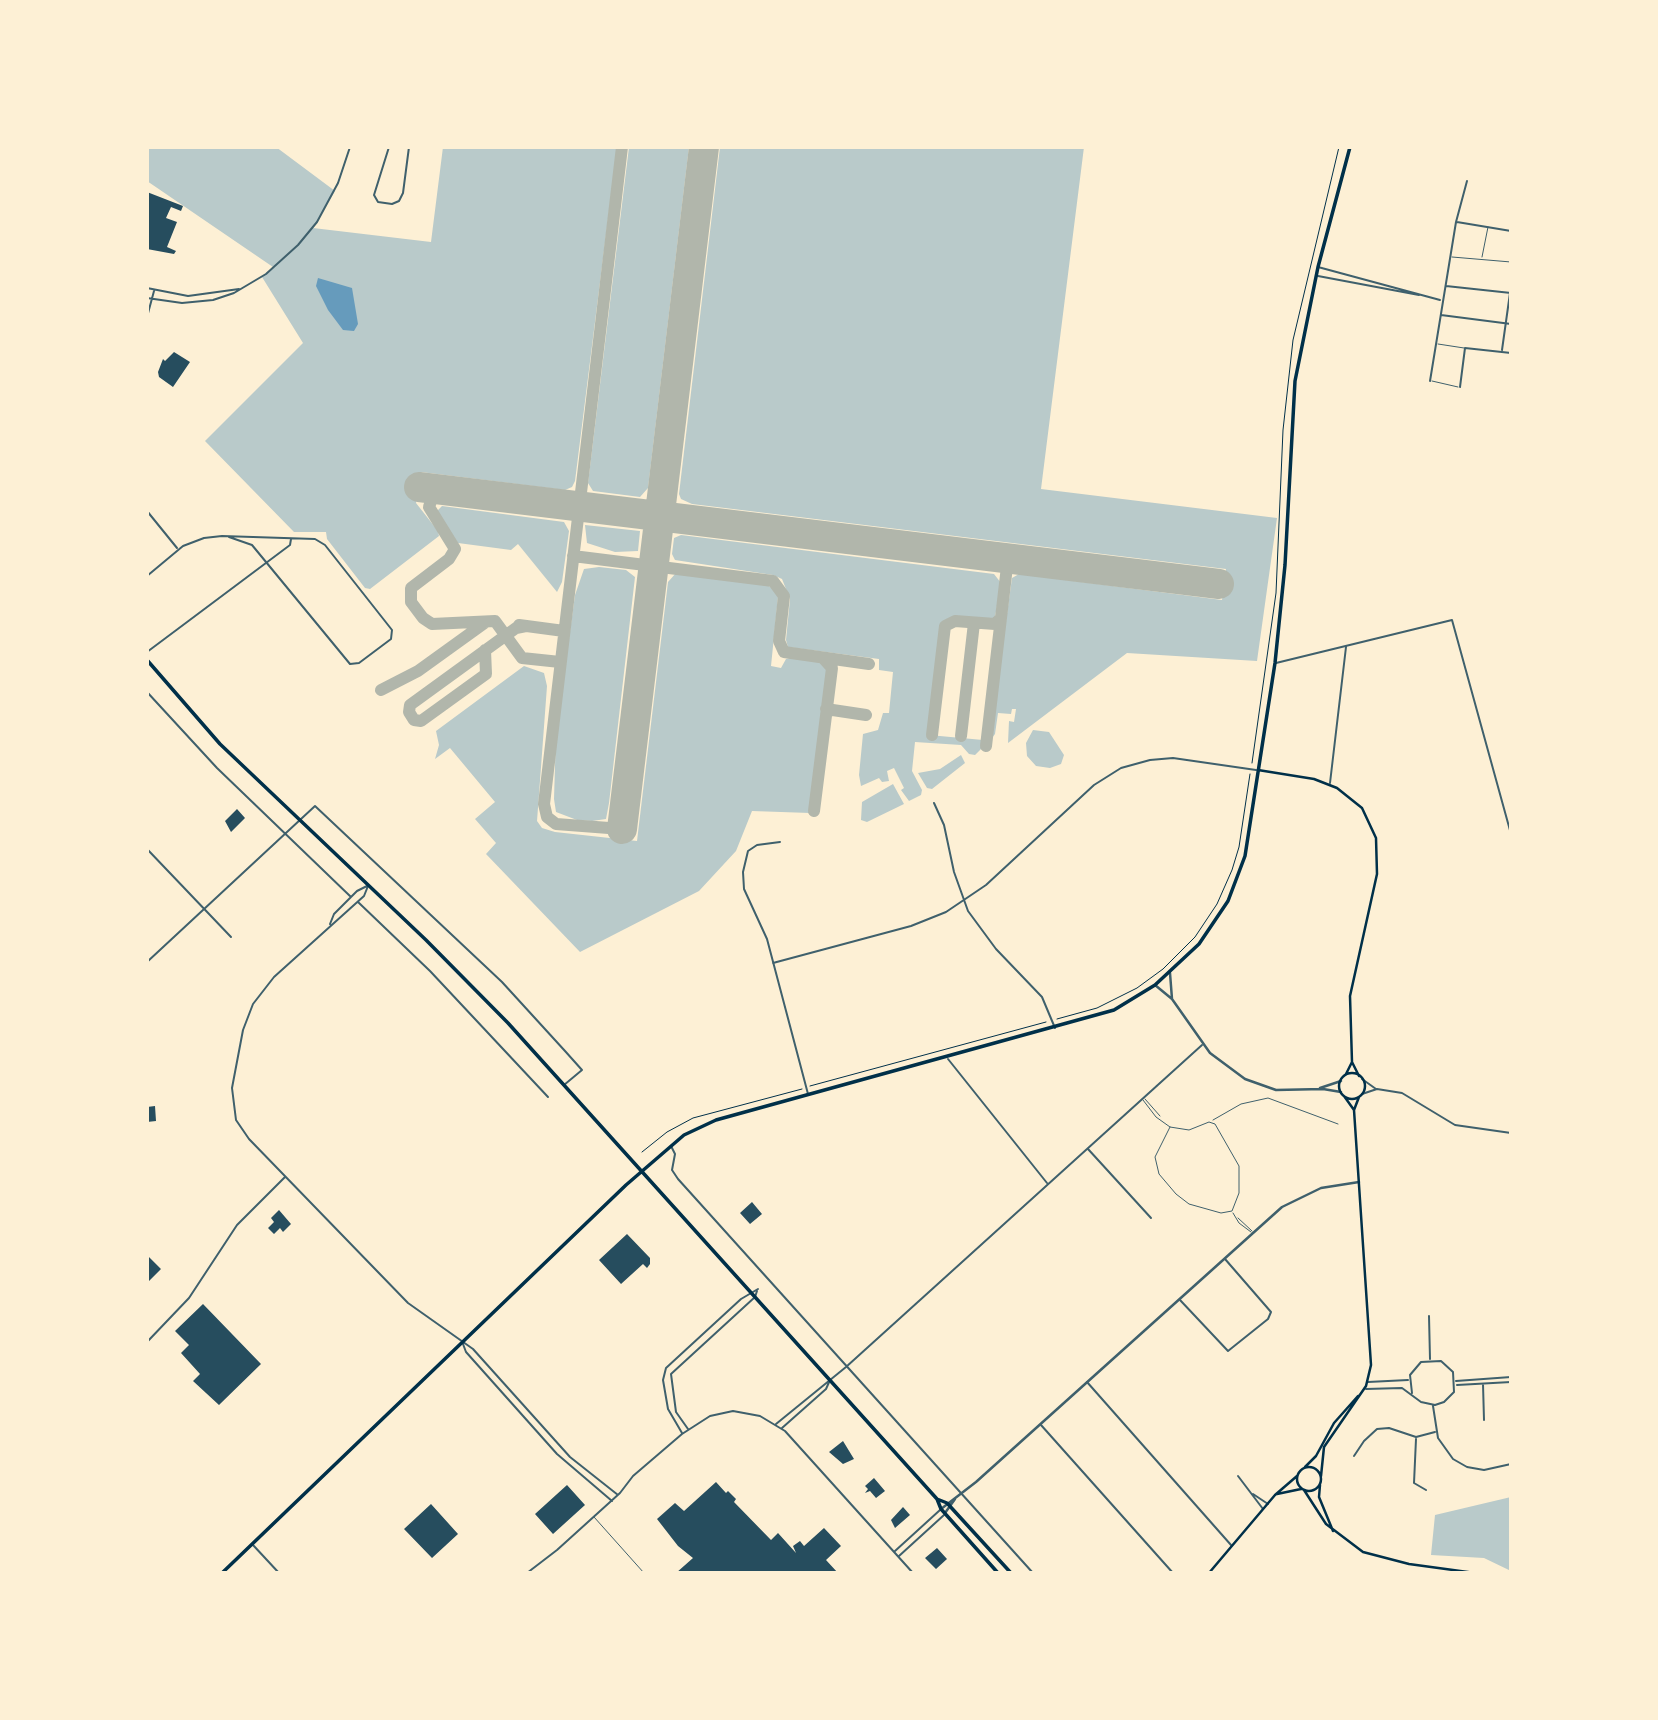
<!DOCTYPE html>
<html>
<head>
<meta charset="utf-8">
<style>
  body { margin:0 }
  #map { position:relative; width:1658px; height:1720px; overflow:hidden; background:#fdf0d5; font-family:"Sofia Sans Condensed",sans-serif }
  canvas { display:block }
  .frame { position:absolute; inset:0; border:149px solid #fdf0d5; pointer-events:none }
</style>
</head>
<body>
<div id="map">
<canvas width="1658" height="1720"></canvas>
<div class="frame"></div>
</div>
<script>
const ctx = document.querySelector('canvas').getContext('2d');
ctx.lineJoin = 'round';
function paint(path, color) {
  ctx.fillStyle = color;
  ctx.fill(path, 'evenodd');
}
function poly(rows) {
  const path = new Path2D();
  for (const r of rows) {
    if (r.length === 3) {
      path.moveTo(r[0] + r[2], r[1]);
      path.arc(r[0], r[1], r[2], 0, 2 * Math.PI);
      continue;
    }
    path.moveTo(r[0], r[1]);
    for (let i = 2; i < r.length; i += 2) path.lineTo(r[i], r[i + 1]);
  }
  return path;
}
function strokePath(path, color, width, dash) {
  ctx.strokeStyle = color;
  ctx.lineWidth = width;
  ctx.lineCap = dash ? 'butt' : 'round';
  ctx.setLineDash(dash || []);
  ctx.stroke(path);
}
paint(poly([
  [147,147,276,147,335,191,313,228,431,242,443,147,617,147,575,481,572,487,565,490,421,472,416,503,438,531,439,536,370,589,365,588,327,539,326,532,294,532,205,441,303,343,262,277,273,267,147,181],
  [629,147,689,147,648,488,640,497,593,491,588,483],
  [720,147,1084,147,1041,489,1277,518,1257,661,1127,653,1008,743,1009,721,1014,722,1016,709,1012,709,1011,714,998,713,995,734,989,742,1012,578,1019,574,1222,600,1226,569,692,504,681,499,679,494],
  [442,506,564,522,569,531,562,582,557,592,518,544,511,550,458,543,436,512],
  [585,525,640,531,638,551,615,552,587,543],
  [681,535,994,574,1001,583,995,617,991,622,945,620,929,735,983,740,981,749,975,755,969,754,961,745,915,742,912,771,922,790,921,795,909,801,901,790,904,788,894,768,887,771,889,781,882,782,879,778,861,786,859,775,863,734,878,730,883,713,889,713,893,672,879,670,879,659,788,647,786,640,790,599,782,579,773,575,675,560,672,554,674,538],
  [599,567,626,570,635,577,609,803,606,819,592,821,577,820,556,812,554,799,556,733,575,595,584,569],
  [676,573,767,585,774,589,778,597,771,666,781,668,786,659,794,657,817,660,827,669,810,813,752,811,736,851,699,891,580,952,486,854,496,843,475,819,495,802,450,748,435,759,439,745,436,731,524,666,544,673,547,686,537,821,542,828,555,832,637,841,668,582],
  [1033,730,1049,732,1064,755,1061,764,1050,768,1036,766,1027,756,1026,743],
  [961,755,965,763,932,789,927,788,918,773,940,769],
  [893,784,904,804,867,822,861,820,862,802],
  [1511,1497,1511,1571,1484,1558,1431,1555,1435,1515]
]), '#b9caca');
paint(poly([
  [318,278,352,288,358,324,354,331,343,330,328,310,316,286]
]), '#669bbc');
strokePath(poly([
  [448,490,433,495,429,507,455,549,449,559,411,588,411,602,423,618,432,624,495,621,522,658,560,662],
  [573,556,773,581,784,596,779,641,784,652,869,664],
  [519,625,564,631],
  [485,650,486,674,421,721,414,720,409,712,410,705,516,628,526,626],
  [381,690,418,671,486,622],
  [826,709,866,715],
  [932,735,945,626,955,621,995,624,1001,618],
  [961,736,974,623],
  [986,746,1008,558],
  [814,811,832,668,823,658],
  [622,829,556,824,547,817,544,804,622,147]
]), '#b1b6ab', 12);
strokePath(poly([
  [419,487,1219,584],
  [622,829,704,147]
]), '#b1b6ab', 30);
paint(poly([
  [147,192,183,206,181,211,171,207,166,218,177,222,167,247,176,251,174,254,147,249],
  [174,352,190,362,173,387,159,377,158,372,163,359,165,361],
  [237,809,245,818,231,832,225,821],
  [155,1106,156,1121,147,1122,147,1107],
  [752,1202,762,1214,750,1224,740,1213],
  [279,1210,291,1224,283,1232,280,1228,274,1234,268,1228,274,1222,271,1218],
  [627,1234,650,1258,650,1264,647,1268,643,1264,621,1284,599,1260],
  [147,1255,161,1269,147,1283],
  [203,1304,261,1364,219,1405,193,1381,200,1374,181,1353,189,1345,175,1331],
  [843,1441,854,1459,843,1464,829,1452],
  [874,1478,885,1491,876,1498,870,1491,865,1493,868,1489,865,1486],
  [716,1482,726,1493,728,1491,736,1499,734,1502,771,1540,778,1533,796,1553,793,1546,800,1541,804,1546,824,1528,841,1546,826,1560,838,1573,676,1573,693,1558,678,1546,657,1519,675,1503,684,1511],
  [567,1485,585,1505,553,1534,535,1514],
  [431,1504,458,1534,432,1558,404,1529],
  [903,1507,910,1515,895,1528,891,1520],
  [937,1548,947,1559,936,1569,925,1558]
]), '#264d5e');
strokePath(poly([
  [1252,763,1276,593,1283,430,1293,340,1339,147],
  [1057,1019,1097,1008,1137,988,1163,969,1195,937,1217,904,1232,870,1239,847,1250,774],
  [810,1086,1046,1022],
  [642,1152,667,1132,693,1118,802,1089]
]), '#003049', 1);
strokePath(poly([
  [1452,257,1511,262],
  [1482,257,1488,227],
  [1438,344,1464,348],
  [1432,381,1458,387],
  [1145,1099,1160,1116],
  [1143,1100,1156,1117,1170,1127,1189,1130,1209,1122,1215,1124,1239,1166,1239,1193,1232,1211,1221,1213,1189,1204,1176,1194,1159,1174,1155,1157,1170,1127],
  [1213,1120,1241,1104,1268,1098,1338,1124],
  [1233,1213,1239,1223,1251,1232],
  [1238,1218,1252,1231],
  [594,1517,644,1573]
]), '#3f606c', 1);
strokePath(poly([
  [389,147,374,195,378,202,392,204,399,201,403,193,409,147],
  [1457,222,1511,231],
  [1318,267,1440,300],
  [1318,276,1419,295],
  [1446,286,1511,293],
  [147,288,188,296,239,289],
  [147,298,182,303,213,300,234,293,266,274,298,245,317,222,338,183,350,147],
  [1441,315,1511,324],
  [147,317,154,291],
  [1502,350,1510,293],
  [1430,381,1456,222,1467,181],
  [1460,387,1465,348,1511,353],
  [147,511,177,548],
  [147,576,183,546,204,538,222,536,315,539,325,545,392,630,391,639,359,663,350,664,252,545,229,537],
  [147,652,290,545,291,539],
  [1276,663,1452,620,1511,834],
  [147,692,217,768,351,897],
  [1330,783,1346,647],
  [934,803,944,825,954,872,968,911,996,949,1042,997,1055,1028],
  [780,842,757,845,748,851,743,872,744,889,767,939,808,1094],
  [147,849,231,937],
  [368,886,364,896,274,977,253,1004,243,1030,232,1088,236,1120,249,1139,408,1303,473,1349,570,1457,618,1495],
  [358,902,430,971,548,1097],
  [330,924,334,914,357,891,367,886],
  [147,962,315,806,502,982,565,1051,582,1070,564,1085],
  [773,963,911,926,946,912,986,885,1094,785,1121,768,1150,760,1173,758,1256,770],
  [948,1059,1047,1183],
  [1362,1079,1376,1089],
  [1362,1094,1377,1089,1402,1093,1455,1125,1511,1133],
  [671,1146,675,1154,672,1170,678,1179,1033,1573],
  [1088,1149,1151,1218],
  [1180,1300,1228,1351,1268,1319,1271,1312,1225,1259],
  [1429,1316,1430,1359],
  [147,1342,189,1298,237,1225,285,1177],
  [463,1344,466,1352,557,1454,612,1501],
  [1456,1381,1511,1377],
  [1087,1382,1231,1545],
  [1368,1382,1408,1380],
  [1483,1384,1484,1420],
  [1457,1385,1511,1382],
  [1366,1389,1402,1388,1421,1402,1435,1405,1444,1402,1454,1392,1453,1372,1441,1361,1421,1362,1410,1375,1412,1393],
  [1433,1406,1438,1438,1453,1459,1467,1467,1484,1470,1511,1464],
  [776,1424,846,1367,1202,1045],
  [1041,1425,1173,1573],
  [782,1428,826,1389,830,1380],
  [688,1429,676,1412,671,1374,755,1297,757,1291],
  [682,1433,668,1409,663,1380,666,1368,741,1299,758,1289],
  [1416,1439,1414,1483,1426,1490],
  [1354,1456,1364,1441,1377,1429,1389,1428,1416,1437,1435,1432],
  [1238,1476,1263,1509],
  [1253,1494,1268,1504],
  [253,1545,279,1573],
  [895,1551,940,1510],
  [899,1556,944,1515],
  [527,1573,557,1550,620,1493,633,1476,682,1434,710,1416,733,1411,760,1416,785,1431,913,1573]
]), '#3f606c', 2);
strokePath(poly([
  [1170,973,1172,999],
  [1155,985,1172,999,1210,1053,1245,1079,1276,1090,1323,1089,1341,1092],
  [1320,1088,1341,1081],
  [941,1509,976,1482,1282,1207,1321,1188,1359,1182],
  [945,1513,955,1499]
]), '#3f606c', 2.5);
strokePath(poly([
  [1258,770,1314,779,1337,788,1362,808,1376,838,1377,874,1350,996,1352,1062,1359,1076],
  [1352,1086,13],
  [1346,1074,1352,1062],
  [1354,1110,1359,1097],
  [1309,1479,12],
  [1305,1467,1316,1456,1334,1423,1358,1396],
  [1321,1476,1324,1447,1366,1386,1371,1365,1354,1110,1344,1096],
  [1320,1485,1319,1497,1333,1531],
  [1304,1490,1326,1524,1363,1552,1409,1564,1475,1573],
  [1277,1494,1301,1489],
  [1209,1573,1275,1495,1297,1476]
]), '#003049', 2.5);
strokePath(poly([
  [147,660,220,744,426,940,508,1023,937,1499,941,1509,998,1573],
  [937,1499,947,1503,1011,1573],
  [222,1573,626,1185,684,1135,716,1120,1114,1010,1155,985,1199,944,1228,901,1245,856,1275,663,1285,565,1295,381,1318,267,1350,147]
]), '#003049', 3.5);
</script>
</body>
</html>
